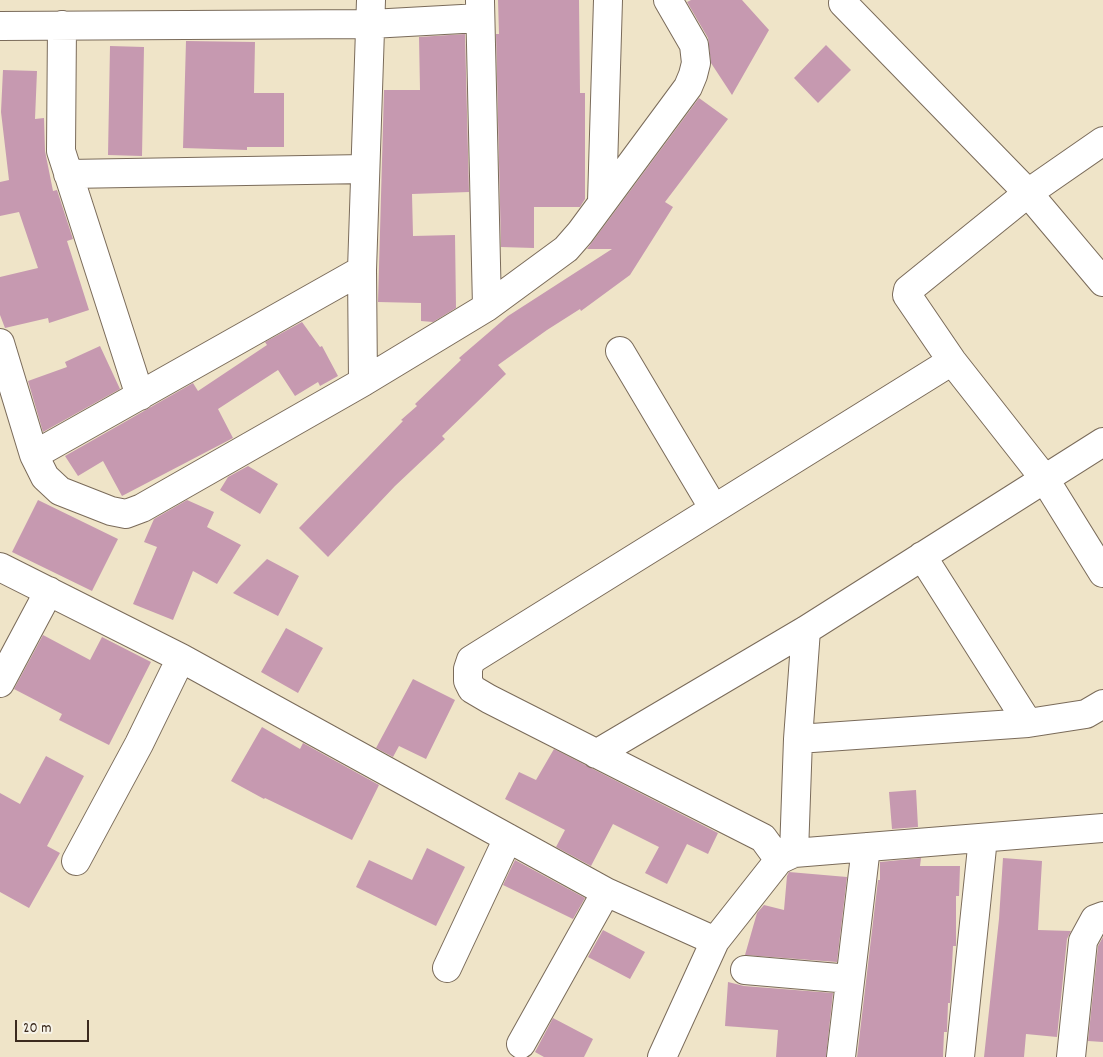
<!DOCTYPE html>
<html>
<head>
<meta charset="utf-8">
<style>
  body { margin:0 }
  #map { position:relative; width:1103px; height:1057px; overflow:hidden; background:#efe4c8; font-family:Dekko,sans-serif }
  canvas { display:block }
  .scale { position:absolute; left:15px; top:1020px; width:74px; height:22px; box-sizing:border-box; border:2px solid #3b2a1e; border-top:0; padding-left:6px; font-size:15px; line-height:18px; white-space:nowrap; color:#3b2a1e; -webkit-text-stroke:4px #f7f3e8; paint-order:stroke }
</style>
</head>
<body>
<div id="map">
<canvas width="1103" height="1057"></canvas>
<div class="scale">20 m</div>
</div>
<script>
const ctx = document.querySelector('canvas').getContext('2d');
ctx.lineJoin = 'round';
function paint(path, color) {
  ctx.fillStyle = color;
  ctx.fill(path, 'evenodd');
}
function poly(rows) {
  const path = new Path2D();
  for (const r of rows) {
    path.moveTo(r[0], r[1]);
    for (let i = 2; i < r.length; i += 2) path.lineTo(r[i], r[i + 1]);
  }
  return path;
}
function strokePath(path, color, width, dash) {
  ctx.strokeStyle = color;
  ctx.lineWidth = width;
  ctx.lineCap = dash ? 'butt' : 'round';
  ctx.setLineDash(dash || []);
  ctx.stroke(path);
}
paint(poly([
  [498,0,579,0,580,93,585,93,585,199,580,207,534,207,534,248,501,247,496,34,499,34],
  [691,0,742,0,769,30,732,95,711,63,708,38,687,2],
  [465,34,469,192,412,194,413,236,455,235,456,308,433,322,421,321,421,303,378,302,384,90,420,90,419,37],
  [186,41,255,42,254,93,284,93,284,147,247,147,247,150,183,148],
  [826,45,851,70,818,103,794,78],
  [110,46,144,47,142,156,108,155],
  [3,70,37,71,35,119,44,118,45,151,53,191,57,190,73,239,67,241,89,310,49,323,48,318,5,328,0,315,0,277,38,268,19,212,0,216,0,182,9,180,1,112],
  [699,98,728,119,665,202,673,207,630,275,581,311,580,309,547,330,498,365,506,374,442,436,445,439,395,486,328,557,299,528,403,421,401,420,417,406,415,404,461,360,459,358,508,316,612,249,587,249],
  [302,322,320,347,322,346,338,376,320,386,318,382,295,396,278,370,218,409,233,438,122,496,103,461,78,476,65,456,193,383,198,391,267,345,265,342],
  [100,346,120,389,43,432,28,381,67,367,65,362],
  [248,466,278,484,260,514,220,490,228,477],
  [38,500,118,539,92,591,12,552],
  [187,500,214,512,207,527,241,545,217,584,193,571,173,620,133,604,157,547,144,542,154,519],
  [267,559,299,576,278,616,233,593],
  [286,628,323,648,298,693,261,672],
  [43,635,90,660,102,637,151,662,109,745,59,720,62,714,14,689],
  [413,679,455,700,426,759,399,746,393,757,376,748],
  [262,727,300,749,303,743,379,785,352,840,265,798,264,799,231,781],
  [554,749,718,833,708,854,687,844,667,884,645,873,659,847,613,824,591,866,556,847,565,830,505,799,519,772,536,780],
  [46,756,84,776,47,846,60,853,29,908,0,892,0,793,20,804],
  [916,790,918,827,892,829,889,792],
  [427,848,465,867,436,926,356,887,369,860,412,880],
  [921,858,920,866,960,866,959,896,956,896,956,946,953,946,950,1003,948,1003,947,1032,944,1032,943,1057,857,1057,878,880,880,880,880,862],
  [1003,858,1042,861,1038,930,1071,931,1067,939,1057,1037,1026,1034,1024,1057,984,1057,999,919],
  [515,860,585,898,573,919,503,885],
  [789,872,847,877,837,962,745,955,757,913,764,905,784,910,787,876],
  [603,930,645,952,630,979,588,957],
  [1103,937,1103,1042,1088,1041,1098,946],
  [728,982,744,986,833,993,826,1057,776,1057,778,1030,725,1026],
  [553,1018,593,1039,584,1057,544,1057,535,1052]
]), '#c699b0');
const minor = poly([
  [480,1,487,307],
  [843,3,1028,193,1103,282],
  [62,25,61,151,140,396],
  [0,26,371,24,480,18],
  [1103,141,1028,193,908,290,907,295,952,361,1044,478,1103,573],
  [68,174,365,169],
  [602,202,608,0],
  [362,270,34,455,45,477,60,491,111,511,126,514,142,508,363,382,487,307,566,249,580,233,688,87,693,75,696,63,694,45,668,0],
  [0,343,34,455],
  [620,351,714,509],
  [363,382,362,270,371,0],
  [922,556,1028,723],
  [0,567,181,658,606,892,715,941,779,860,763,838,489,699,472,689,468,681,468,669,471,660,952,361],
  [0,683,49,591],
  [798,739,1028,723,1086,714,1103,704],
  [596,754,806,630,1103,442],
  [794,853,798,739,806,630],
  [779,860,794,853,1103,828],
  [76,861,139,744,181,658],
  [447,968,508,838],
  [745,970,850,979],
  [521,1044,606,892],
  [662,1057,715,941],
  [841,1057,866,847],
  [960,1057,983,838],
  [1071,1057,1083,941,1095,919,1103,916]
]);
strokePath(minor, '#7a6b5a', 30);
strokePath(minor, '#fff', 28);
</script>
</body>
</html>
